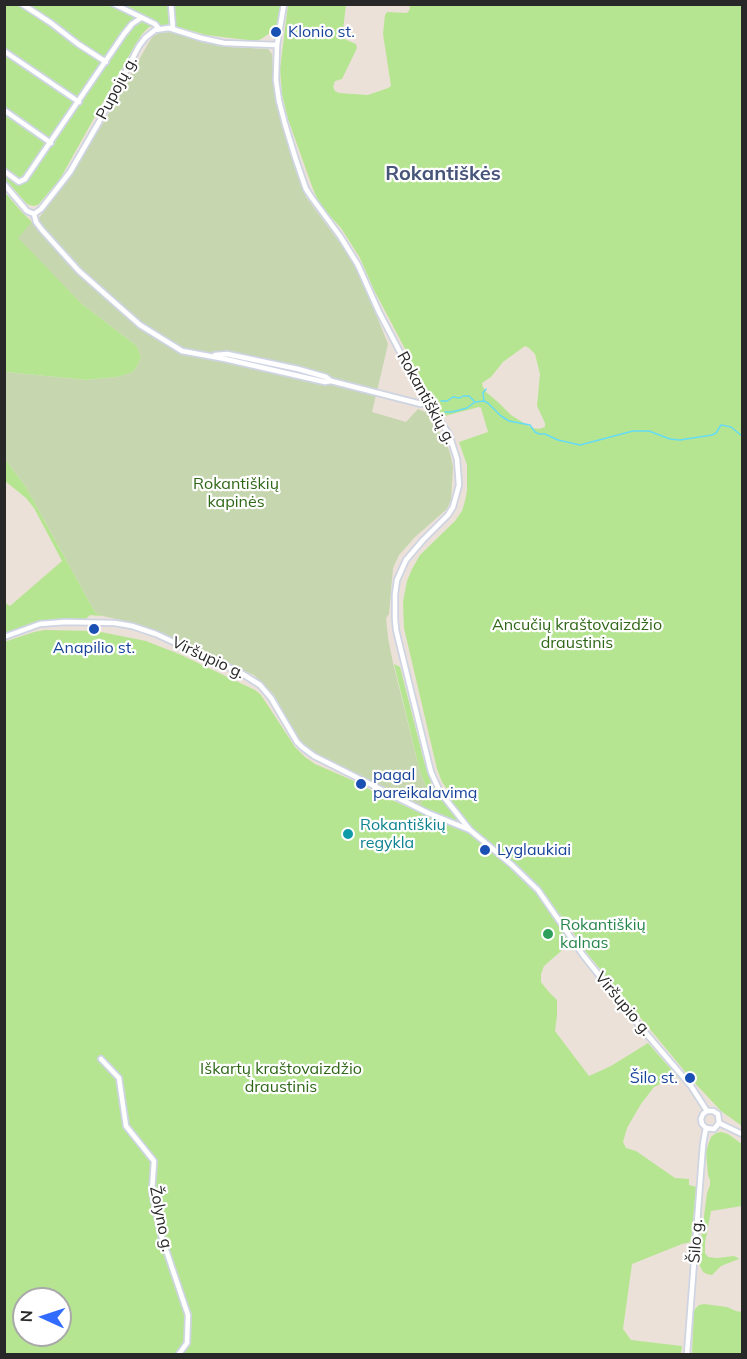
<!DOCTYPE html>
<html>
<head>
<meta charset="utf-8">
<style>
  body { margin:0 }
  #map { position:relative; width:747px; height:1359px; overflow:hidden; background:#ebe1d8; font-family:Mulish,sans-serif }
  canvas { display:block }
  .frame { position:absolute; inset:0; border:6px solid #282828; pointer-events:none }
  .north { position:absolute; left:12px; top:1287px; width:60px; height:60px; box-sizing:border-box; background:#fff; border:2px solid #a9a9a9; border-radius:50%; rotate:273deg; font-size:16px; font-weight:700; line-height:24px; text-align:center; color:#282828 }
  .north::after { content:''; display:block; margin:auto; width:21px; height:27px; background:#326cff; clip-path:polygon(50% 0,100% 100%,50% 72%,0 100%) }
</style>
</head>
<body>
<div id="map">
<canvas width="747" height="1359"></canvas>
<div class="frame"></div>
<div class="north">N</div>
</div>
<script>
const ctx = document.querySelector('canvas').getContext('2d');
ctx.lineJoin = 'round';
function paint(path, color) {
  ctx.fillStyle = color;
  ctx.fill(path, 'evenodd');
}
function poly(rows) {
  const path = new Path2D();
  for (const r of rows) {
    path.moveTo(r[0], r[1]);
    for (let i = 2; i < r.length; i += 2) path.lineTo(r[i], r[i + 1]);
  }
  return path;
}
function strokePath(path, color, width, dash) {
  ctx.strokeStyle = color;
  ctx.lineWidth = width;
  ctx.lineCap = dash ? 'butt' : 'round';
  ctx.setLineDash(dash || []);
  ctx.stroke(path);
}
function write(font, color, halo, rows, align = 'center') {
  ctx.font = font + ' Mulish,sans-serif';
  ctx.lineWidth = 4.5;
  ctx.setLineDash([]);
  ctx.textBaseline = 'middle';
  ctx.strokeStyle = halo;
  ctx.fillStyle = color;
  for (const [text, x, y, turn = 0] of rows) {
    ctx.save();
    ctx.translate(x, y);
    ctx.rotate((+turn || 0) * Math.PI / 180);
    ctx.textAlign = isNaN(turn) ? turn : align;
    if (halo) ctx.strokeText(text, 0, 0);
    ctx.fillText(text, 0, 0);
    ctx.restore();
  }
}
paint(poly([
  [4,5,281,5,278,25,276,29,261,39,256,41,206,35,175,26,149,27,142,34,135,45,60,179,38,205,33,206,27,204,5,179],
  [288,5,346,5,342,38,356,44,357,48,342,79,335,81,333,87,335,91,339,93,368,95,388,88,391,86,383,34,385,15,387,12,407,13,410,9,409,5,742,5,742,1126,721,1111,692,1080,586,952,559,911,575,939,544,966,541,974,541,982,548,991,557,1000,557,1016,555,1031,589,1076,611,1066,648,1043,677,1076,654,1087,641,1104,627,1128,623,1142,626,1148,636,1151,675,1178,689,1179,689,1185,696,1187,691,1242,682,1244,632,1264,623,1329,631,1340,682,1346,681,1354,5,1354,4,642,34,632,45,630,96,631,146,641,179,654,255,690,261,695,295,747,305,757,315,764,361,784,372,791,436,820,439,814,420,806,427,789,420,772,394,664,400,667,424,761,432,786,446,804,452,796,442,782,437,769,404,628,403,602,407,581,412,569,420,555,455,521,462,511,465,501,467,491,467,465,459,442,488,432,481,408,479,407,441,417,374,290,360,258,341,228,320,205,313,189,288,119,282,94,280,69],
  [525,346,529,348,535,354,540,374,537,406,545,423,545,427,539,429,532,428,511,415,498,402,486,392,483,387,482,383,491,377,503,362],
  [24,1299,60,1299,60,1335,24,1335],
  [4,191,20,210,32,222,19,238,82,304,137,346,141,357,138,365,133,372,118,377,86,380,5,372],
  [5,459,26,487,95,612,103,616,90,615,86,619,48,620,37,622,5,635,4,602,10,606,62,561,34,508,26,498,5,481],
  [721,1132,728,1134,742,1144,742,1206,711,1211,705,1243,705,1253,708,1257,717,1258,734,1256,738,1258,739,1259,721,1266,712,1275,707,1274,703,1272,698,1262,707,1193,710,1185,710,1180,708,1175,706,1152,708,1145,711,1137,716,1133],
  [704,1304,727,1307,736,1311,742,1312,742,1354,692,1354,694,1310,699,1305]
]), '#b6e592');
paint(poly([
  [171,32,205,43,228,47,268,49,272,54,275,92,290,153,301,185,306,197,355,263,388,344,372,412,406,422,418,409,428,413,447,445,450,453,453,467,451,500,447,509,415,537,399,555,393,568,389,614,386,618,388,638,393,663,420,772,427,789,420,806,315,753,306,747,297,737,274,695,254,675,218,660,165,634,138,624,103,616,95,612,26,487,5,459,5,372,86,380,118,377,133,372,138,365,141,357,137,346,82,304,18,238,32,222,35,223,68,180,108,115,149,42,153,36,160,33]
]), '#c6d6af');
strokePath(poly([
  [441,401,447,401,453,397,460,398,463,396,469,396,474,401],
  [484,401,483,393,486,389],
  [445,412,452,412,467,408,475,402,484,401,488,403,501,416,509,421,530,425,535,432,539,434,545,434,558,440,580,445,633,431,649,431,670,439,680,440,712,435,716,433,721,425,731,427,742,436]
]), '#65dbf4', 1.5);
const street = poly([
  [22,4,51,23,78,44,106,62],
  [114,4,155,24,159,29],
  [171,4,173,29],
  [284,4,277,45,276,80,279,101,285,124,296,160,306,189,312,198,340,236,358,265,379,312,400,352,427,402,449,434,457,459,459,485,453,507,448,515,423,540,406,560,397,580,395,594,395,618,396,630,431,772,440,792,470,830,512,865,538,890,583,955,633,1018,691,1086,707,1111,713,1111,718,1114,719,1123],
  [4,51,79,102],
  [4,110,51,143],
  [4,171,19,182,25,179,124,34,132,24,141,18],
  [4,184,27,211,34,214,41,209,70,172,99,122,139,46,145,38,155,30,169,28,201,38,224,43,277,45],
  [34,214,36,222,42,230,79,271,140,325,182,351,225,359,325,382,331,381,421,404,427,402],
  [215,355,227,354,298,369,326,377,331,381],
  [4,637,40,624,65,622,115,623,132,626,156,634,241,673,260,685,271,698,297,742,302,747,314,756,428,813,470,830],
  [101,1059,119,1078,126,1126,154,1161,152,1192,161,1235,188,1315,187,1343,179,1354],
  [719,1123,742,1134],
  [706,1128,702,1124,701,1119,703,1114,707,1111],
  [706,1128,714,1129,719,1123],
  [687,1354,703,1144,706,1128]
]);
strokePath(street, '#ced4e2', 8);
strokePath(street, '#fff', 4.5);
for (const [x, y, r, color] of [
  [276,32,6,"#1a4fb4"],
  [94,629,6,"#1a4fb4"],
  [361,784,6,"#1a4fb4"],
  [348,834,6,"#0f9aa8"],
  [485,850,6,"#1a4fb4"],
  [548,934,6,"#2e9e5b"],
  [690,1078,6,"#1a4fb4"]
]) {
  const dot = new Path2D();
  dot.arc(x, y, r, 0, 2 * Math.PI);
  ctx.fillStyle = color;
  ctx.fill(dot);
  strokePath(dot, '#fff', 2);
}
write('16px', '#164399', '#fff', [
  ["Klonio st.",288,32],
  ["Anapilio st.",94,648,"center"],
  ["pagal",373,775],
  ["pareikalavimą",373,793],
  ["Lyglaukiai",497,850],
  ["Šilo st.",678,1078,"right"]
], 'left');
write('16px', '#282828', '#fff', [
  ["Pupojų g.",117,88,-62],
  ["Rokantiškių g.",426,398,61],
  ["Viršupio g.",208,658,25],
  ["Viršupio g.",623,1004,50],
  ["Žolyno g.",161,1219,79],
  ["Šilo g.",696,1241,-86]
]);
write('16px', '#2e6716', '#fff', [
  ["Rokantiškių",236,484],
  ["kapinės",236,502],
  ["Ancučių kraštovaizdžio",577,625],
  ["draustinis",577,643],
  ["Iškartų kraštovaizdžio",281,1069],
  ["draustinis",281,1087]
]);
write('16px', '#0d838f', '#fff', [
  ["Rokantiškių",360,825],
  ["regykla",360,843]
], 'left');
write('16px', '#27864d', '#fff', [
  ["Rokantiškių",560,925],
  ["kalnas",560,943]
], 'left');
write('bold 20px', '#47557a', '#fff', [
  ["Rokantiškės",443,174]
]);
</script>
</body>
</html>
